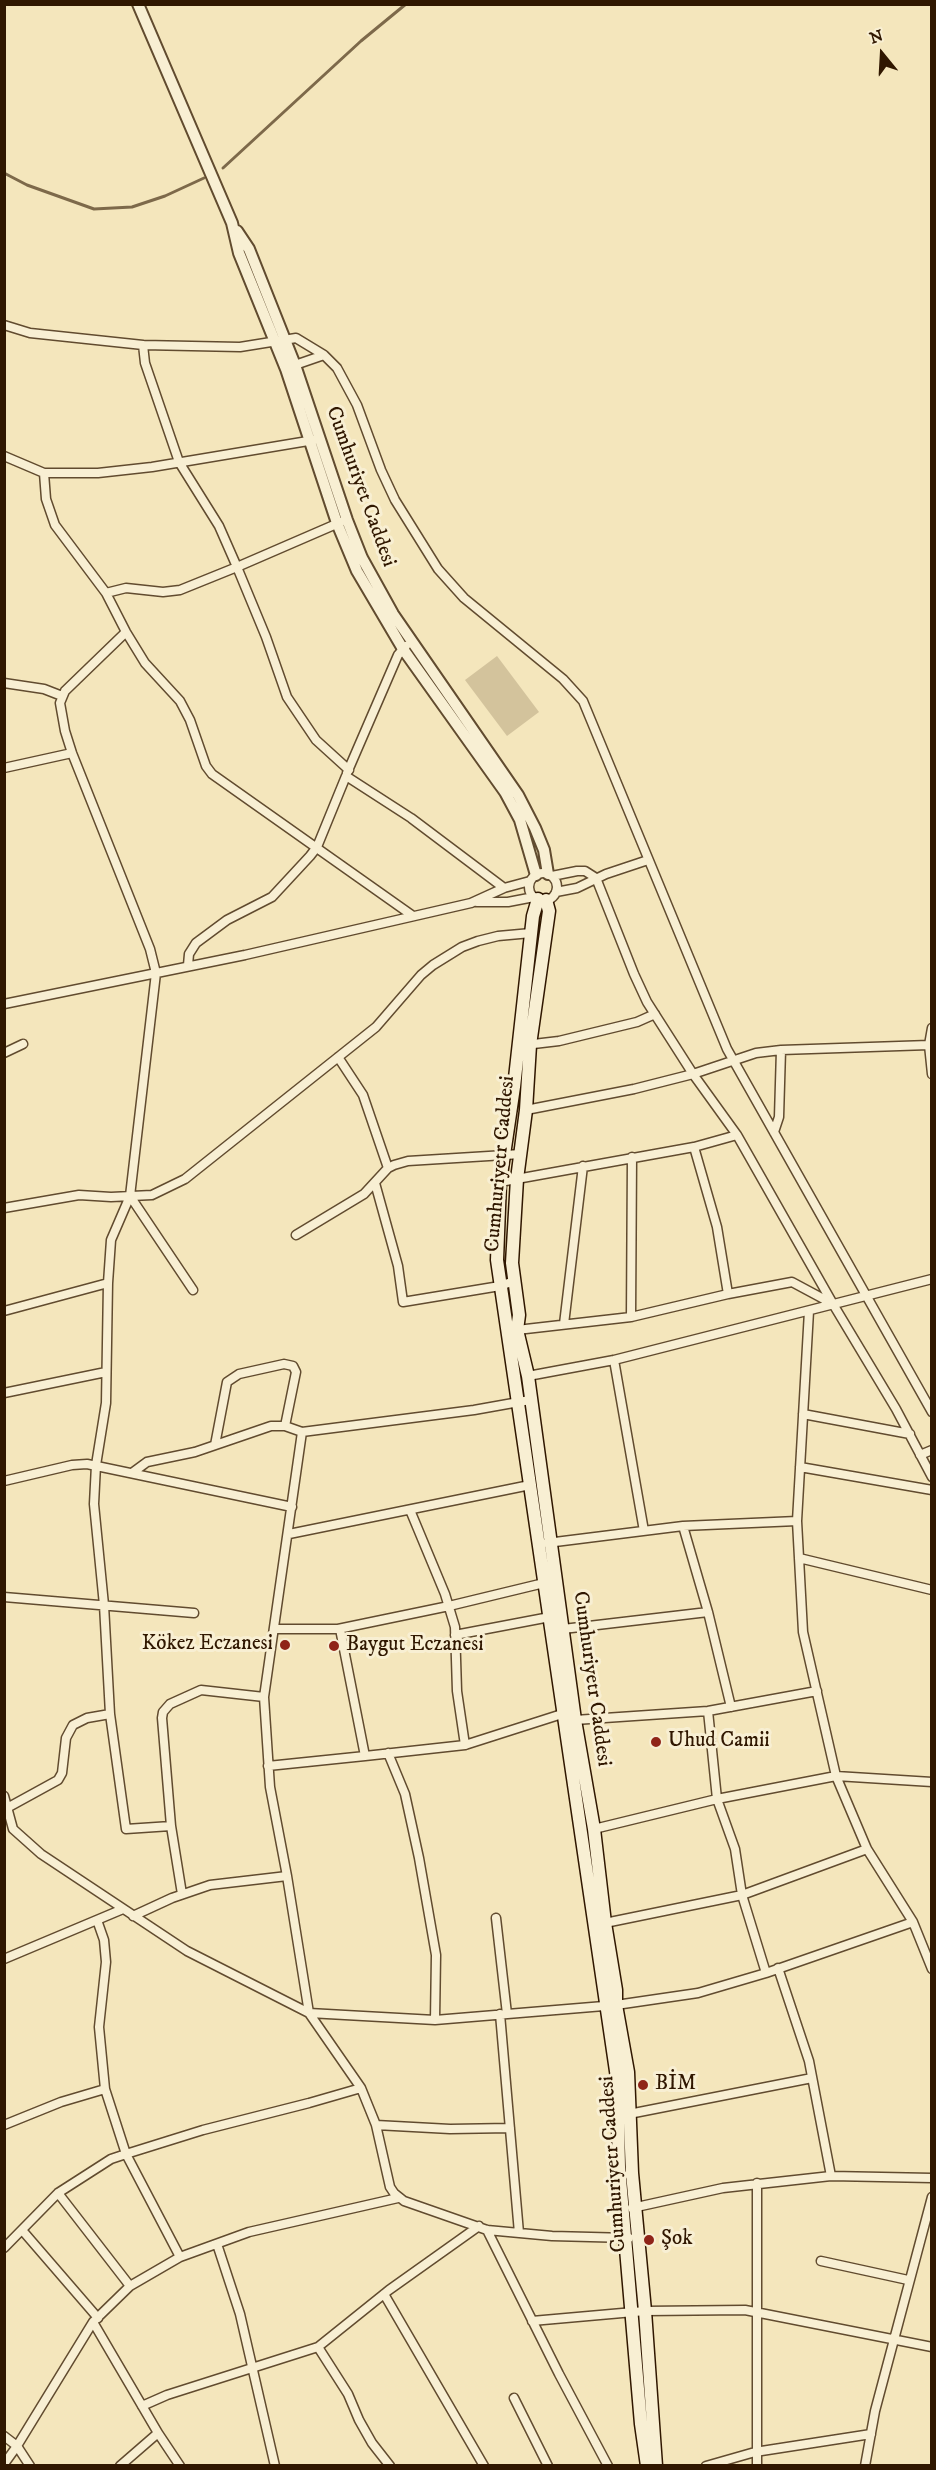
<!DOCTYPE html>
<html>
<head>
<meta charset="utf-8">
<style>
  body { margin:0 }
  #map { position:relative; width:936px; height:2470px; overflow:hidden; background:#f4e6bc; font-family:"IM FELL DW Pica",serif }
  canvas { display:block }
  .frame { position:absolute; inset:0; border:6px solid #301700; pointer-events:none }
  .north { position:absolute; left:852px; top:24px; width:60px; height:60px; -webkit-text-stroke:4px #f8efd3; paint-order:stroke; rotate:342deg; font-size:16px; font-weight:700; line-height:24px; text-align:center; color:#301700 }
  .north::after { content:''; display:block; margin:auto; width:21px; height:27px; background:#301700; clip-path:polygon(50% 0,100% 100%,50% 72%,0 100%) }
</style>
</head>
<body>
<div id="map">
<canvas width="936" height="2470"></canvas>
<div class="frame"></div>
<div class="north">N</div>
</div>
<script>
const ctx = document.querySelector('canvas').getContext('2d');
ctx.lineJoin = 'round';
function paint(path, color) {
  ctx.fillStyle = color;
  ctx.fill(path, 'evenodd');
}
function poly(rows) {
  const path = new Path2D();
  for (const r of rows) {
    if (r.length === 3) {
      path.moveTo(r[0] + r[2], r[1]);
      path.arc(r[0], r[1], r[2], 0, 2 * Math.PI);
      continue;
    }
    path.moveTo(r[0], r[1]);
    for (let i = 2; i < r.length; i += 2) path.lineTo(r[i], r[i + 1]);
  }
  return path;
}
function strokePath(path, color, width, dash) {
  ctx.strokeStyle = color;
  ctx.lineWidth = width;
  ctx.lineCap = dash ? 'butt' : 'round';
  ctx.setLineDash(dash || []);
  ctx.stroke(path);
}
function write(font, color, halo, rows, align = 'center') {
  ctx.font = font + ' "IM FELL DW Pica",serif';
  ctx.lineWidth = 6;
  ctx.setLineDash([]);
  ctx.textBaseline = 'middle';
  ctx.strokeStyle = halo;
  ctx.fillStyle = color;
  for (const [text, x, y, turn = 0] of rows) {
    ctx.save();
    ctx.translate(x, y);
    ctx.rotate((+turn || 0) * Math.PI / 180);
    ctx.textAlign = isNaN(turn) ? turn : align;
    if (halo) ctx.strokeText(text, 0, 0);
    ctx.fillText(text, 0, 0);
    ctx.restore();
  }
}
paint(poly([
  [497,656,539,712,507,736,465,680]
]), '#d3c39c');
strokePath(poly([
  [223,168,361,41,406,4],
  [4,173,27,185,94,209,132,207,165,196,204,178]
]), '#7d694a', 3);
const minor = poly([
  [4,325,30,333,143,345],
  [295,365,324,355],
  [4,456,44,473,98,473,152,467,314,440],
  [44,473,46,499,55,525,106,593,126,632,145,663,180,701,190,720,206,766,212,774,413,916],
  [341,522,237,567,219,526,179,462,145,363,143,345,240,347,296,338,324,355,337,368,357,405,381,470,395,500,438,569,464,598,563,679,583,701,727,1049,932,1412],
  [106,593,126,588,163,592,180,590,237,567,266,637,287,697,316,740,349,770],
  [4,683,44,689,62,696],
  [4,768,72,753],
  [347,773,398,655,406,646],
  [543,887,14],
  [552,876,577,871,585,871,596,878,634,974,647,1002,693,1074,737,1135,833,1304,896,1409,932,1477],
  [556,892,577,888,606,874,648,860],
  [477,902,508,902,534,897],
  [188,965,189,954,196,943,227,920,272,897,310,856,317,847,346,776,411,818,504,888],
  [4,1004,245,955,471,903,504,888,530,881],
  [525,1045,559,1041,637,1022,655,1014],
  [929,1045,932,1028],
  [4,1053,23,1044],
  [338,1057,363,1095,388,1168],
  [526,1110,634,1089,693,1074,756,1053,781,1050,929,1045,932,1074],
  [774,1132,779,1117,781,1050],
  [694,1147,717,1227,728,1294],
  [500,1182,694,1147,737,1135],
  [375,1183,398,1266,403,1302,500,1286,514,1281],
  [130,1196,193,1290],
  [4,1208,79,1195,111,1197,152,1195,185,1179,376,1027,421,975,433,965,462,947,478,941,498,936,531,933],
  [296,1235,364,1194,388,1168,394,1165,408,1161,521,1154],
  [108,1283,111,1240,130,1196,156,973,150,949,72,753,65,731,60,703,65,691,126,632],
  [4,1311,108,1283,106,1403,96,1465,94,1504,104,1605,110,1714,126,1829,171,1826],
  [809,1311,797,1521,803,1632,836,1776,867,1849,913,1922,932,1969],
  [631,1317,632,1157],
  [564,1324,583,1166],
  [517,1330,631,1317,728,1294,792,1282,833,1304],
  [614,1360,644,1531],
  [528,1376,614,1360,932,1279],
  [4,1393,106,1372],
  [803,1414,910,1434],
  [215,1445,227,1382,239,1374,284,1364,293,1366,296,1372,285,1426],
  [920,1455,932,1450],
  [800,1467,932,1490],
  [132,1473,147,1462,195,1452,271,1426,285,1426,302,1432],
  [4,1481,72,1465,87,1464,292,1507],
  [410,1510,445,1594,455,1627,457,1691,465,1745],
  [683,1526,708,1612,731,1707],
  [289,1534,530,1485],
  [547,1543,683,1526,797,1521],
  [799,1558,932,1590],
  [4,1597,194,1613],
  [274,1629,338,1629,449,1606,544,1583],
  [563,1629,708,1612],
  [455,1635,555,1616],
  [264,1697,302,1432,474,1410,530,1400],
  [708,1711,717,1799,735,1849,742,1895,766,1973],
  [388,1753,405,1794,419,1858,436,1955,435,2020],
  [365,1756,465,1745,562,1714,575,1720,708,1711,817,1691],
  [268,1766,365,1756,340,1629],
  [4,1796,13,1829,41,1854,187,1951,309,2013,435,2020,616,2005,698,1993,766,1973,913,1922],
  [7,1808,58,1780,62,1773,66,1738,73,1725,87,1718,110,1714],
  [594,1829,717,1799,836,1776,932,1782],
  [182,1894,171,1826,162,1718,163,1712,170,1704,201,1690,264,1697,270,1787,287,1876],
  [133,1916,172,1898,210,1885,287,1876,309,2013,361,2088,376,2125,390,2187,394,2193,404,2201,487,2230,552,2236,629,2238],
  [496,1918,507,2014],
  [97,1920,104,1940,106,1962,99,2027,105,2089],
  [605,1923,742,1895,867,1849],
  [4,1959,123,1909],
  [778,1968,809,2061,831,2176],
  [500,2014,519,2233],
  [629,2114,812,2078],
  [4,2125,61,2102,105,2089,126,2154,111,2159,58,2193,4,2248],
  [376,2125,450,2129,510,2128],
  [58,2193,130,2286],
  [632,2208,723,2188,831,2176,932,2178],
  [22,2230,98,2318],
  [487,2230,559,2374,608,2466],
  [217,2244,240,2314,275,2466],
  [180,2257,126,2154,203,2130,309,2103,361,2088],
  [821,2261,908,2280],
  [384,2294,484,2466],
  [532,2321,645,2311,745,2310,932,2347],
  [93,2322,130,2286,180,2257,249,2232,398,2198],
  [318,2347,348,2394,359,2420,372,2443,390,2466],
  [514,2398,548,2466],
  [142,2406,167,2395,318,2347,389,2290,479,2226],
  [158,2433,180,2466],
  [4,2436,17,2446,4,2464],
  [30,2466,17,2446,93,2322,158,2433,120,2466],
  [706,2466,755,2452,871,2434],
  [757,2466,757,2183],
  [865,2466,875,2411,932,2197]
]);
const tertiary = poly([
  [138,4,232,223,239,253,286,369,337,523,357,571,403,649,505,792,520,820,536,875],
  [237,231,249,249,295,365,347,520,362,558,393,614,518,795,535,828,544,850,548,874]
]);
const secondary = poly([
  [538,899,533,916,514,1087,500,1182,497,1260,617,2078,619,2167,641,2424,647,2466],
  [546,900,549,911,530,1045,526,1110,517,1179,512,1263,519,1315,517,1330,528,1376,575,1720,594,1829,605,1923,616,1990,616,2005,628,2072,632,2173,645,2311,656,2466]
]);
strokePath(minor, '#614b2f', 11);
strokePath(tertiary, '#614b2f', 14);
strokePath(secondary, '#301700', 15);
strokePath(minor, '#f8efd3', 8);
strokePath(tertiary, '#f8efd3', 10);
strokePath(secondary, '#f8efd3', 12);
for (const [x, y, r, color] of [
  [285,1645,6,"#8f2418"],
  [334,1646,6,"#8f2418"],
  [656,1742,6,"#8f2418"],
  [643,2085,6,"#8f2418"],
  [649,2240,6,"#8f2418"]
]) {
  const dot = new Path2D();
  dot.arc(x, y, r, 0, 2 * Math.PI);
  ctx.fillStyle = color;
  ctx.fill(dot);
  strokePath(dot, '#f8efd3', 2);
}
write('21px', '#301700', '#f8efd3', [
  ["Cumhuriyet Caddesi",360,487,70],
  ["Cumhuriyetr Caddesi",501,1164,-85],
  ["Cumhuriyetr Caddesi",591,1679,82],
  ["Cumhuriyetr Caddesi",614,2164,-94]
]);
write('21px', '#301700', '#f8efd3', [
  ["Kökez Eczanesi",273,1645,"right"],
  ["Baygut Eczanesi",346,1646],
  ["Uhud Camii",668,1742],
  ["BİM",655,2085],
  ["Şok",661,2240]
], 'left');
</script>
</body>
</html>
